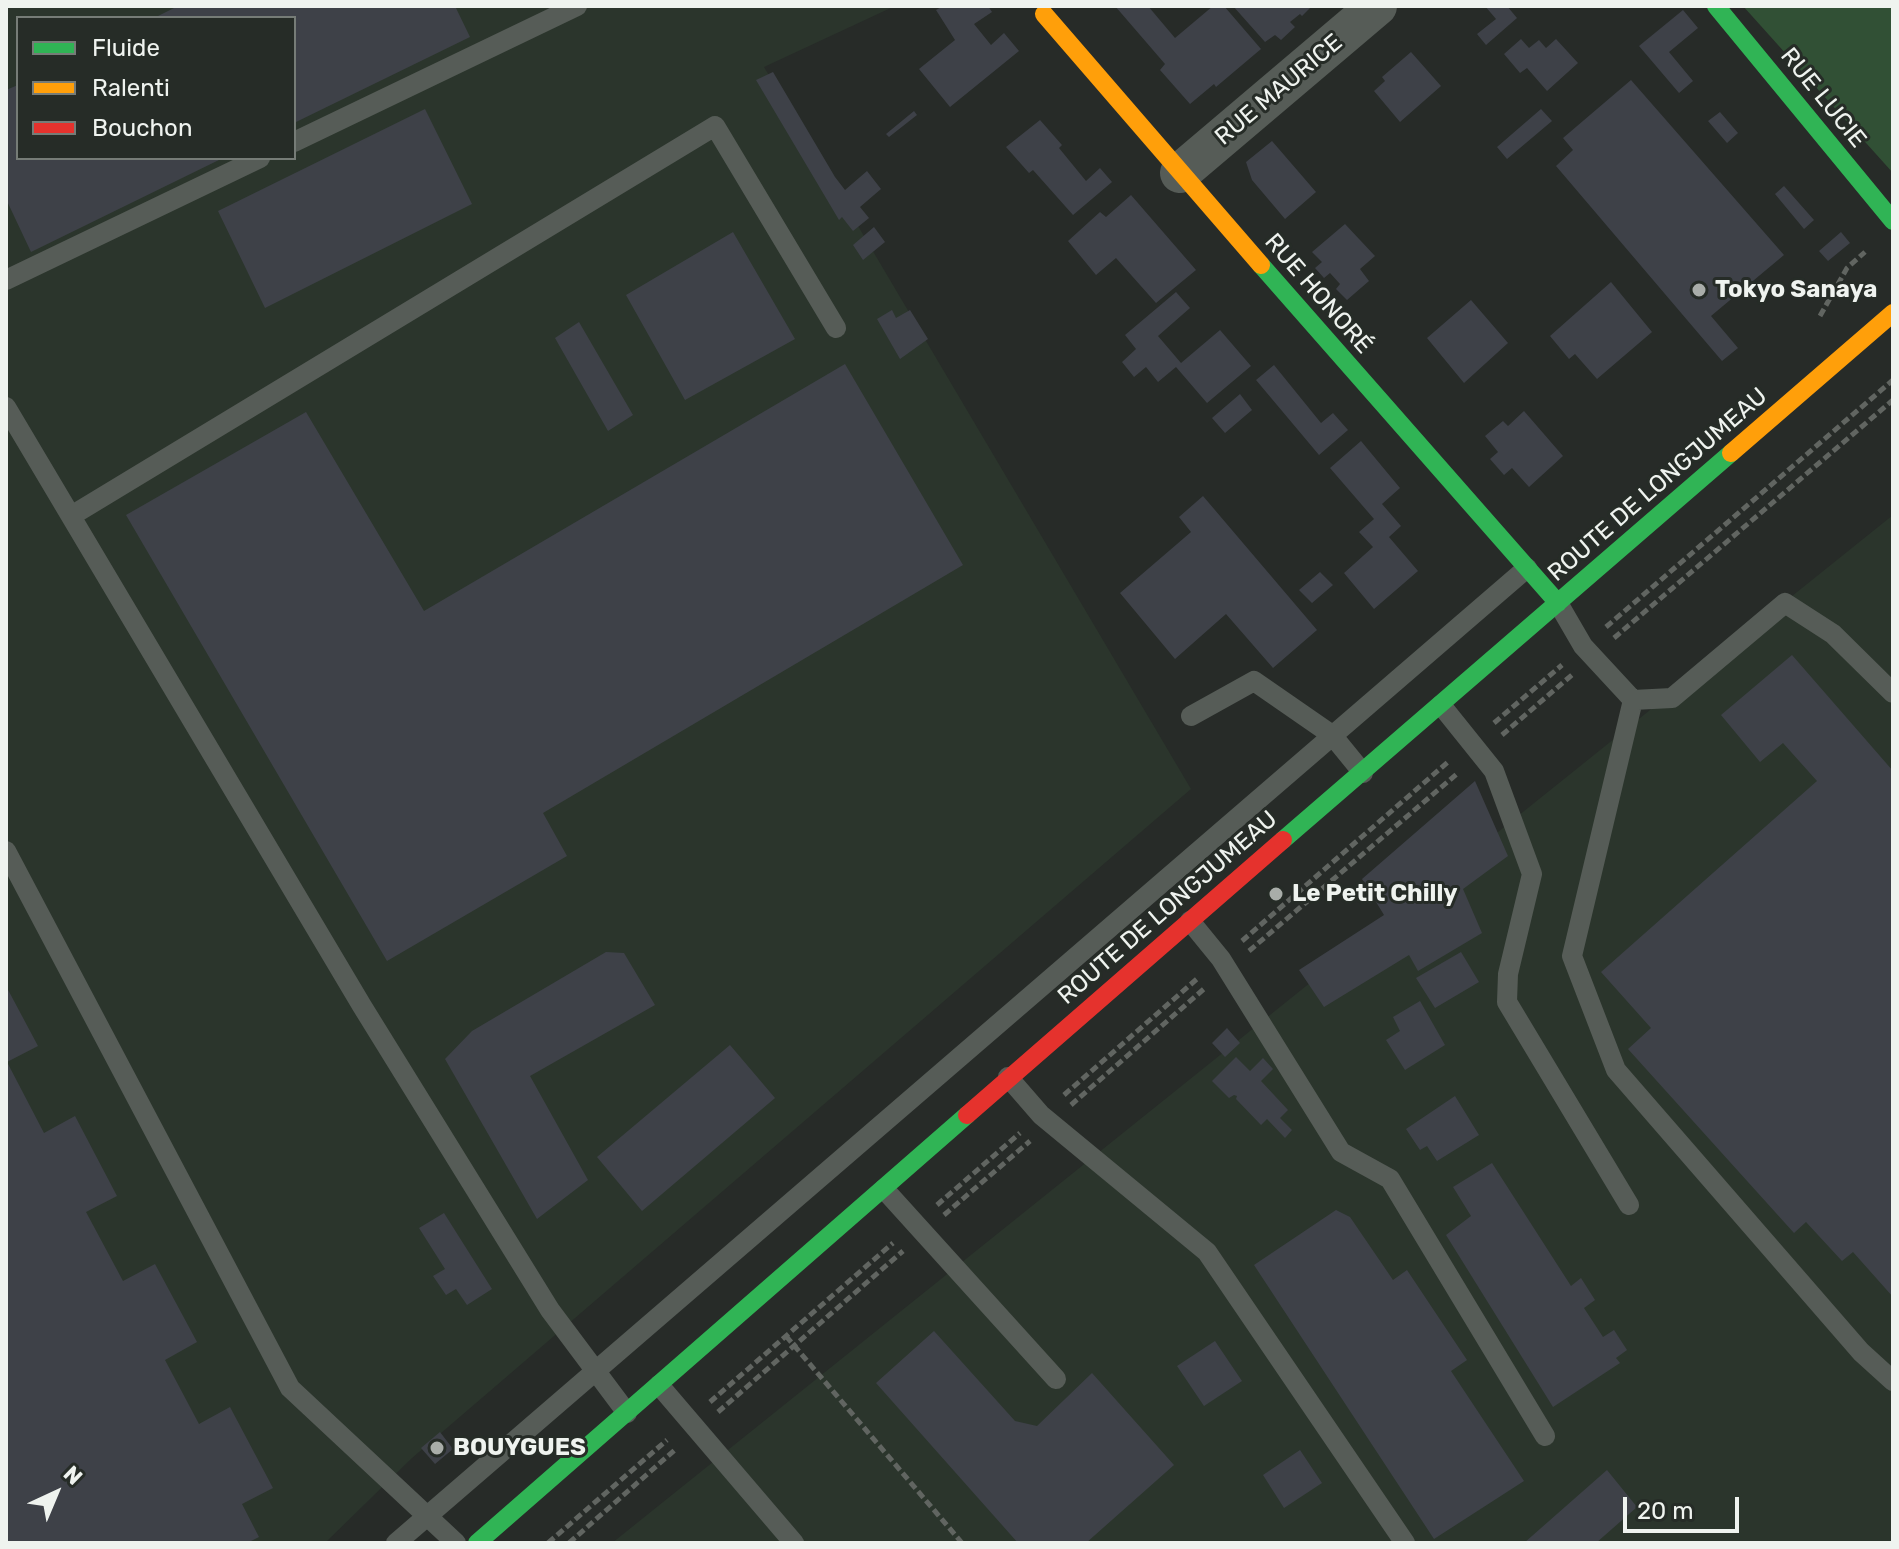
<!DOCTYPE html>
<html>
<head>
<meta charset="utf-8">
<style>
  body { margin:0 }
  #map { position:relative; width:1899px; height:1549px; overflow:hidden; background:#272b28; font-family:Rubik,sans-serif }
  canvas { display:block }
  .frame { position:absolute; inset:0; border:8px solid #eff3ef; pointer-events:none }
  .legend { position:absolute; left:16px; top:16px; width:280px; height:144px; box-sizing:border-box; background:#262c27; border:2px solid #767c77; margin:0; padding:10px 14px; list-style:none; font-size:24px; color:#eff3ef }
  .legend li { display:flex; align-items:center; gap:16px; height:40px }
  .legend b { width:40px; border:2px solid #767c77 }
  .north { position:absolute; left:16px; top:1453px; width:80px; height:80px; -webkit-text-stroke:6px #262c27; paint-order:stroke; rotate:44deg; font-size:22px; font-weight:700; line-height:32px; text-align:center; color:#eff3ef }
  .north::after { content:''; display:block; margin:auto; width:28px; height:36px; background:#eff3ef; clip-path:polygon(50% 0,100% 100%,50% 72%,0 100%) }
  .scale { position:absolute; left:1623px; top:1497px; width:116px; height:36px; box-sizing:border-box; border:4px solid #eff3ef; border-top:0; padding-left:10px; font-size:24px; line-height:28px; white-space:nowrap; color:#eff3ef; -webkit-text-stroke:6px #262c27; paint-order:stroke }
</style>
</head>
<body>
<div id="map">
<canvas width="1899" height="1549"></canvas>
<div class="frame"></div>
<ul class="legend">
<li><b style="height:10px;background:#30b455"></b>Fluide</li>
<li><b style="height:10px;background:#ff9f0a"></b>Ralenti</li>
<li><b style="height:10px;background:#e5322d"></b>Bouchon</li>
</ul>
<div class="north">N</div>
<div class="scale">20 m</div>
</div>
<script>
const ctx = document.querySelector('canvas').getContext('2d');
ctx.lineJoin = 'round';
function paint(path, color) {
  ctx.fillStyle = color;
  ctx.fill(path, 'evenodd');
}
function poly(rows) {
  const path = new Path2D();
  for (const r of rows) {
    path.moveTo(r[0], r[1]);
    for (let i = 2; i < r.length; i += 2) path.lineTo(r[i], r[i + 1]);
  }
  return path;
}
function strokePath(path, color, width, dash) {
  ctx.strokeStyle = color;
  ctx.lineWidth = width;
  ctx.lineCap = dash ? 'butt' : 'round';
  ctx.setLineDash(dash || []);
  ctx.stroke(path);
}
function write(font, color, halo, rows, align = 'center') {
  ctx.font = font + ' Rubik,sans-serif';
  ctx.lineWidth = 6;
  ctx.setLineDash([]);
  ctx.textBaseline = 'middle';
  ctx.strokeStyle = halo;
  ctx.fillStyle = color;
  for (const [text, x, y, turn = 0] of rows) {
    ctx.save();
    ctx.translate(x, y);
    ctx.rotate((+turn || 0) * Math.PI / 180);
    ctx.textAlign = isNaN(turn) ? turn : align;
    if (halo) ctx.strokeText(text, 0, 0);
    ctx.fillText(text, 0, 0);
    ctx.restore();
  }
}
paint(poly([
  [6,6,895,6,764,67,1191,789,412,1458,325,1543,6,1543],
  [18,18,294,18,294,158,18,158],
  [1893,515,1893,1543,612,1543]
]), '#2b352c');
paint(poly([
  [1743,6,1893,6,1893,173]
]), '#315035');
paint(poly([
  [178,6,455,6,470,37,294,123,294,18,154,18],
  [943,6,988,6,992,12,974,24,991,45,1004,33,1019,51,950,107,919,69,955,40,936,10],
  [1115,6,1148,6,1175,38,1213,6,1224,6,1261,49,1216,87,1214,84,1190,104,1160,70,1165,64],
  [1233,6,1312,6,1302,16,1300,14,1290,22,1295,27,1281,40,1275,35,1265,42],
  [1485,6,1507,6,1517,18,1486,45,1477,34,1496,19],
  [1683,10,1698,28,1669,52,1693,81,1679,93,1639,46],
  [1521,39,1529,48,1539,40,1546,48,1556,39,1578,63,1547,91,1527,68,1520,73,1504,54],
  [1411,52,1441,86,1400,122,1374,91,1385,81,1382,77],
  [773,72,835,177,845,190,867,171,881,189,860,207,869,218,853,231,842,217,839,220,756,80],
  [1631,80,1784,255,1711,316,1738,348,1722,361,1556,166,1573,150,1563,138],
  [18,85,18,158,223,158,31,252,6,199,6,90],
  [425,109,472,204,265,308,218,211],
  [1541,109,1552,121,1507,159,1497,147],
  [914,111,917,115,889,137,886,134],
  [1720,112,1738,133,1727,143,1708,121],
  [1040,120,1062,145,1059,148,1086,181,1100,168,1112,182,1073,215,1033,170,1029,173,1006,147],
  [1272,141,1316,192,1285,219,1252,180,1246,162],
  [1784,186,1814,220,1804,229,1775,194],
  [1131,195,1196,270,1156,303,1116,258,1096,275,1068,241,1100,212,1106,217],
  [1345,224,1375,256,1360,269,1369,281,1347,300,1336,289,1340,284,1330,273,1324,278,1315,268,1322,262,1312,252],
  [874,227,885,242,863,260,853,245],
  [733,232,795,339,685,400,626,295],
  [1841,232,1850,243,1828,261,1819,251],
  [1611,282,1652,332,1597,379,1575,354,1569,359,1550,336],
  [1176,292,1190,308,1158,336,1181,363,1220,330,1251,366,1207,403,1176,367,1158,382,1146,367,1134,377,1122,362,1136,349,1125,335],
  [1471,300,1508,343,1464,383,1427,338],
  [892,310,896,318,910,310,928,339,900,359,877,319],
  [579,322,633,415,608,431,555,338],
  [845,364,963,565,543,813,567,856,387,961,126,515,306,412,424,611],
  [1274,365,1321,423,1333,413,1348,430,1319,455,1256,380],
  [1240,394,1252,410,1225,433,1212,418],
  [1524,411,1563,456,1529,487,1512,468,1504,475,1490,459,1498,452,1485,436,1503,421,1508,426],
  [1361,441,1400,488,1382,504,1401,526,1389,537,1418,571,1374,609,1344,573,1373,547,1359,532,1374,519,1330,468],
  [1203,496,1317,630,1273,668,1226,614,1175,659,1120,593,1191,532,1179,517],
  [1320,572,1333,585,1312,603,1299,590],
  [1792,655,1893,771,1893,1297,1853,1252,1842,1261,1806,1222,1794,1233,1628,1049,1651,1028,1601,972,1817,781,1783,743,1760,762,1721,715],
  [1475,781,1508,856,1463,889,1482,933,1418,971,1409,955,1324,1007,1299,970,1384,915,1362,879],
  [606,952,624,953,655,1005,530,1076,588,1180,537,1219,445,1059,472,1031],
  [1461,952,1479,982,1435,1008,1416,978],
  [6,986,38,1046,7,1062,44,1133,75,1116,117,1196,86,1212,123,1281,155,1264,197,1342,165,1360,199,1424,230,1407,273,1488,242,1504,259,1537,247,1543,6,1543],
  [1420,1001,1445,1045,1405,1070,1386,1040,1400,1031,1393,1017],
  [1227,1028,1240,1043,1225,1057,1212,1043],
  [730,1045,775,1098,642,1211,597,1157],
  [1236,1057,1250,1071,1263,1058,1273,1069,1261,1081,1288,1110,1280,1118,1292,1130,1285,1138,1267,1119,1261,1125,1236,1099,1237,1096,1234,1095,1229,1098,1212,1081],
  [1455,1096,1479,1135,1437,1161,1427,1146,1420,1150,1406,1129],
  [1492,1163,1571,1286,1581,1278,1595,1300,1584,1308,1603,1337,1614,1330,1627,1350,1616,1358,1620,1363,1553,1407,1446,1235,1471,1216,1453,1187],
  [1336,1210,1350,1217,1393,1280,1407,1270,1467,1360,1451,1371,1524,1481,1434,1539,1254,1265],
  [444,1213,492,1289,467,1305,456,1289,446,1295,433,1276,445,1269,419,1228],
  [934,1331,1015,1421,1037,1426,1092,1373,1174,1465,1086,1543,1018,1543,876,1383],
  [1215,1341,1242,1381,1204,1406,1177,1366],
  [440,1432,453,1449,435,1464,421,1448],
  [1300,1450,1322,1483,1284,1508,1263,1475],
  [1607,1470,1637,1507,1596,1543,1524,1543]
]), '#3e4148');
strokePath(poly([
  [1820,316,1847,268,1865,252],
  [1606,627,1893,380],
  [1614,638,1893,400],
  [1494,723,1562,665],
  [1502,735,1573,674],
  [1242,941,1449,761],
  [1249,951,1458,773],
  [1064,1095,1198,978],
  [1071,1105,1205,988],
  [937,1205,1020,1133],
  [944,1215,1030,1141],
  [786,1336,962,1543],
  [710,1402,893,1243],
  [718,1412,903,1251],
  [548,1543,667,1440],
  [569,1543,677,1448]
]), '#616561', 5, [8, 4]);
strokePath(poly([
  [294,142,577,6],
  [6,280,260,158],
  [6,407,362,1006,550,1310,627,1413],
  [71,516,715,126,836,328],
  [1558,603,1583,646,1633,700],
  [1633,700,1572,956,1616,1070,1861,1352,1893,1381],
  [1633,700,1672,698,1785,603,1833,634,1893,693],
  [1441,705,1494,771,1532,874,1508,974,1507,1002,1629,1205],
  [1191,716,1254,681,1332,735,1363,773],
  [6,851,290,1388,456,1543],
  [1190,921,1221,959,1341,1152,1390,1179,1545,1436],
  [1008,1077,1041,1115,1207,1252,1405,1543],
  [884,1189,1056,1379],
  [659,1385,794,1543],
  [396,1543,1527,568]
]), '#565c57', 20);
strokePath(poly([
  [1180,173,1377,6]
]), '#565c57', 40);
strokePath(poly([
  [1716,6,1893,221],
  [1261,265,1558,603],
  [1283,840,1731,453],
  [477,1543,967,1115]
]), '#30b455', 18);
strokePath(poly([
  [1044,14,1261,265],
  [1731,453,1893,313]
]), '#ff9f0a', 18);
strokePath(poly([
  [967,1115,1283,840]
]), '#e5322d', 18);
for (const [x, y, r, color] of [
  [1699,290,8,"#a9ada9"],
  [1276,894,8,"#a9ada9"],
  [437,1448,8,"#a9ada9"]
]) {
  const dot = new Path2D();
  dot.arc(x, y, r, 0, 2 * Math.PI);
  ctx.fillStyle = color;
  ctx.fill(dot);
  strokePath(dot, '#262c27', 3);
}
write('24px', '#eff3ef', '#262c27', [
  ["RUE MAURICE",1279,90,-40],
  ["RUE LUCIE",1823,98,51],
  ["RUE HONORÉ",1318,294,49],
  ["ROUTE DE LONGJUMEAU",1658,485,-41],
  ["ROUTE DE LONGJUMEAU",1168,908,-41]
]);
write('bold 24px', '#eff3ef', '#262c27', [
  ["Tokyo Sanaya",1715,290],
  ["Le Petit Chilly",1292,894],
  ["BOUYGUES",453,1448]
], 'left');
</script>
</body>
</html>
